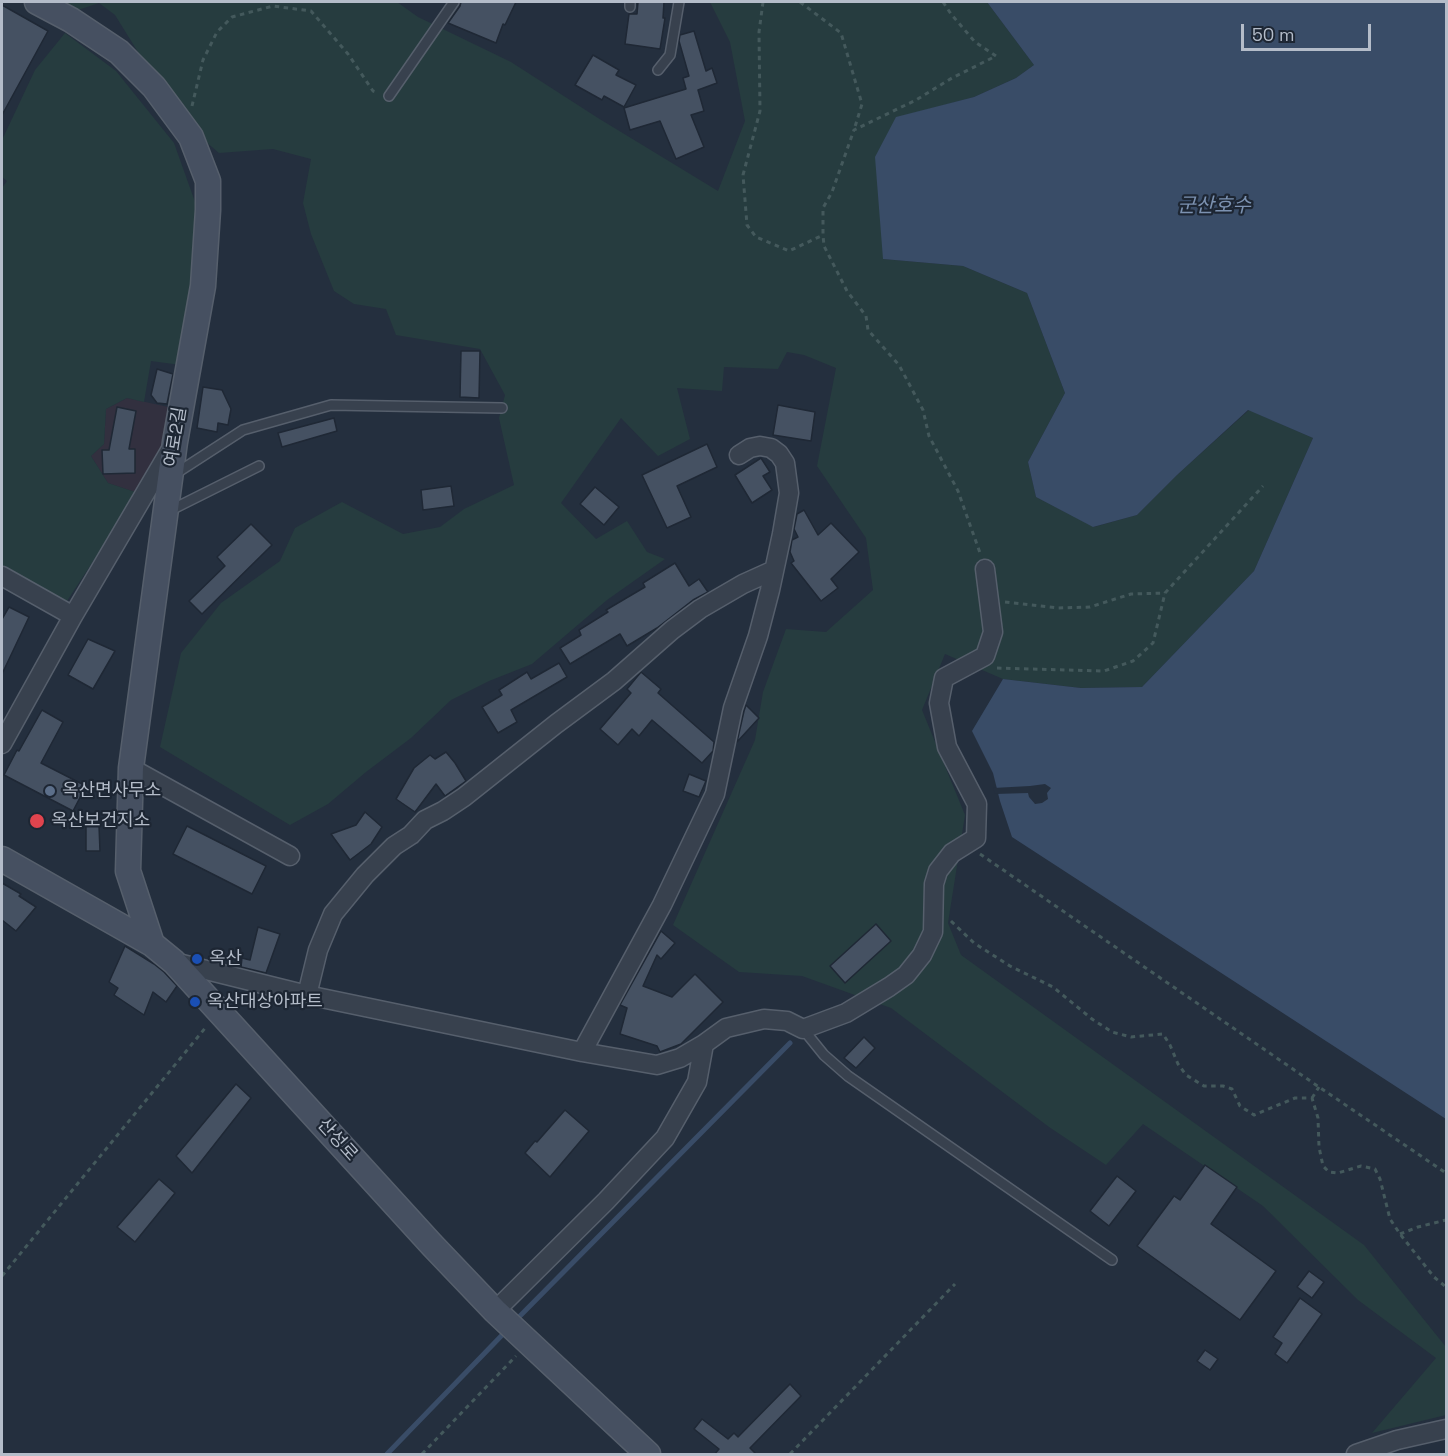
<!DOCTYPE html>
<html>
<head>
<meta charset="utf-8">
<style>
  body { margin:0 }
  #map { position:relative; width:1448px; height:1456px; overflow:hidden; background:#242f3e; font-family:"Space Grotesk",sans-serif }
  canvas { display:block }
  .frame { position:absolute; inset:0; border:3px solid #b4bcc9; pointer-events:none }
  .scale { position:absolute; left:1241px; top:24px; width:130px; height:27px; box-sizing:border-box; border:3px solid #b4bcc9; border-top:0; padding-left:8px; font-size:18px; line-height:21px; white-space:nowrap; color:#b4bcc9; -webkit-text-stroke:4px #1d2633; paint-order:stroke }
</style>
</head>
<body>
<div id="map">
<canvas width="1448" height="1456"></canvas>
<div class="frame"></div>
<div class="scale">50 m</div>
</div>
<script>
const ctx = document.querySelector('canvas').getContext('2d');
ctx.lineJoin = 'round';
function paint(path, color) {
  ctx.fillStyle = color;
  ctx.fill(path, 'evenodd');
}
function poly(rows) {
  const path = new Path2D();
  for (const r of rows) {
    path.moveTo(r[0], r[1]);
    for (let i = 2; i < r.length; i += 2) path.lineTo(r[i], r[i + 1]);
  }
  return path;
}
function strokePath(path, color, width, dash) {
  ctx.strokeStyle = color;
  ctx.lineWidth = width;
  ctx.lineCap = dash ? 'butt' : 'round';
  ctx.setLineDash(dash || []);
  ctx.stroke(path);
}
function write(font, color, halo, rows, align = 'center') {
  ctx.font = font + ' "Space Grotesk","Noto Sans KR",sans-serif';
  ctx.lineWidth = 4.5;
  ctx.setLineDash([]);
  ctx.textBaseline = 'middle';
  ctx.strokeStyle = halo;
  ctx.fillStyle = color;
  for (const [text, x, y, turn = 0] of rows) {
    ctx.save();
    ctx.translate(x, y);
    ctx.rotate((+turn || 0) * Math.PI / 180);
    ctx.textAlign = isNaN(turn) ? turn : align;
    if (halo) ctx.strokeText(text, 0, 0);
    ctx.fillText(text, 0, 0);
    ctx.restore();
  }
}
paint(poly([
  [127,398,173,408,166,438,138,493,108,483,91,456,104,444,106,409]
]), '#32303f');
paint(poly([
  [55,2,397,2,418,17,511,62,598,118,718,191,745,121,730,42,710,2,987,2,1034,65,1016,78,974,97,896,118,883,259,963,266,1027,293,1065,393,1028,462,1036,497,1094,527,1137,515,1177,475,1249,410,1313,438,1254,571,1142,687,1081,688,1003,679,945,654,922,710,965,815,948,923,961,955,1364,1245,1446,1347,1446,1415,1372,1433,1436,1358,1358,1300,1263,1206,1143,1124,1106,1165,1049,1127,891,1008,802,976,739,972,673,925,755,740,763,692,786,629,826,632,873,590,866,538,817,466,836,368,804,355,787,352,778,369,724,367,722,391,677,388,690,439,658,456,621,418,561,503,596,539,627,521,647,552,665,559,607,600,532,664,489,681,451,700,411,738,366,772,328,804,290,825,160,747,181,653,221,603,280,561,295,528,342,502,403,534,440,527,464,509,514,485,499,418,505,395,480,349,396,335,386,309,354,304,334,291,311,234,303,203,311,159,273,149,219,153,198,135,176,102,138,52,115,15,99,3,78,10],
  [65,33,116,71,174,143,199,213,196,270,181,365,151,361,144,402,127,398,106,409,104,444,91,456,108,483,138,493,67,601,2,569,2,188,7,181,2,177,2,140,35,70]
]), '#263c3f');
paint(poly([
  [987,2,1446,2,1446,1119,1012,837,1000,801,993,773,972,731,1003,679,1081,688,1142,687,1254,571,1313,438,1248,410,1177,475,1137,515,1093,527,1036,497,1028,462,1065,393,1027,293,963,266,883,259,875,157,896,117,974,97,1016,78,1034,65]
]), '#394c67');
paint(poly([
  [1045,784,1051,788,1047,793,1048,799,1042,803,1035,804,1029,797,1028,793,995,794,993,788,1030,786]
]), '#242f3e');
strokePath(poly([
  [515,1321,790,1043],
  [387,1454,507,1330]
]), '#394c67', 5);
const building = poly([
  [461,2,516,2,505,25,503,24,496,43,448,23,460,6,461,2],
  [638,2,664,2,663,18,665,18,660,49,625,44,629,14,637,14,638,2],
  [2,5,48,31,2,115,2,5],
  [694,31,706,71,712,68,717,83,698,90,704,111,691,115,704,147,676,159,660,121,630,130,624,108,686,89,683,78,689,76,679,41,680,35,694,31],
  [593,55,619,70,616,75,636,85,624,107,604,96,602,100,575,85,593,55],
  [461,351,480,351,479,398,460,397,461,351],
  [157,369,173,374,167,404,157,403,151,395,157,369],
  [203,387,222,390,231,409,228,425,218,423,217,432,197,428,203,387],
  [778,405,815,412,811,441,773,435,778,405],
  [117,407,136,411,129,449,135,449,135,473,103,474,102,450,109,450,117,407],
  [334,418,337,431,282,447,278,433,334,418],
  [707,444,717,467,677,486,691,517,667,528,642,475,707,444],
  [761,458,770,472,763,476,772,490,752,503,735,475,761,458],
  [451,486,454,506,423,510,421,490,451,486],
  [595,487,619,507,604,525,580,504,595,487],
  [804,510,818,535,831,523,859,552,831,579,838,588,821,601,791,563,794,561,790,552,792,540,798,537,794,529,797,514,804,510],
  [251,524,272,545,202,614,189,601,225,566,217,557,251,524],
  [675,563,689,586,699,579,708,592,693,600,657,628,627,646,620,634,570,664,560,648,581,635,579,630,608,612,606,610,645,587,643,583,675,563],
  [9,607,29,617,2,674,2,619,9,607],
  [88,639,115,651,93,689,68,675,88,639],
  [559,663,567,677,511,710,517,722,498,733,482,707,502,695,499,690,527,672,531,679,559,663],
  [641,672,661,689,658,693,714,742,713,751,702,763,652,720,639,736,632,729,618,745,600,729,631,693,627,689,641,672],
  [746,705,759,718,737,742,744,711,746,705],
  [42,710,63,722,41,763,86,786,73,811,4,775,17,750,19,751,42,710],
  [446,752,455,763,466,781,445,796,436,784,415,812,396,799,414,768,430,755,435,759,446,752],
  [689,774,706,781,699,797,683,791,689,774],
  [365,812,382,827,371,844,350,860,331,834,356,825,365,812],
  [86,826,99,826,100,851,86,851,86,826],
  [187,826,266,866,252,894,173,854,187,826],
  [2,883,21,894,19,896,36,907,16,931,2,920,2,883],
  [876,924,891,941,845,983,830,966,876,924],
  [258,927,280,934,266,973,241,967,242,958,250,960,258,927],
  [661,931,675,943,661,959,657,955,643,986,672,997,695,974,723,1002,681,1044,660,1052,657,1046,620,1034,627,1008,620,1005,661,931],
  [125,946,154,964,164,972,177,986,166,1002,153,992,144,1015,114,995,118,988,109,982,125,946],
  [864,1037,875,1048,856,1068,844,1058,864,1037],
  [236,1084,251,1098,192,1173,176,1156,236,1084],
  [565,1110,589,1131,550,1177,525,1153,535,1141,537,1142,565,1110],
  [1205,1165,1237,1187,1211,1224,1276,1271,1240,1320,1137,1246,1174,1196,1180,1200,1205,1165],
  [1117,1176,1136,1191,1109,1226,1090,1211,1117,1176],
  [159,1179,175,1193,135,1242,117,1227,159,1179],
  [1309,1271,1324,1282,1312,1298,1297,1287,1309,1271],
  [1300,1298,1322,1314,1287,1363,1275,1354,1282,1343,1273,1337,1300,1298],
  [1205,1350,1218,1359,1210,1370,1197,1361,1205,1350],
  [790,1384,801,1396,750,1448,757,1455,714,1455,719,1449,694,1429,702,1419,728,1439,734,1433,738,1437,790,1384]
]);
paint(building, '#455162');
strokePath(building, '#1f2835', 1.5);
const lane = poly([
  [630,2,630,7],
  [658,70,670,55,679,2],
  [389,96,454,2],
  [175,474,243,430,331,405,502,408],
  [167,512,259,466],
  [803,1029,824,1055,848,1076,1112,1260]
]);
const street = poly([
  [2,576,73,616],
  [2,744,73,616,171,449],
  [131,768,290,856],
  [174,962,307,995,582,1052,657,1065,680,1058,704,1044,726,1028,764,1019,787,1021,803,1029,846,1013,889,987,906,975,922,955,933,932,934,884,938,871,952,853,976,838,977,804,947,747,939,703,944,678,985,656,993,632,985,569],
  [307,995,318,950,333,914,365,875,394,846,411,835,425,820,443,811,464,797,556,724,614,681,672,630,700,609,743,584,774,570],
  [582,1052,662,905,715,794,733,708,758,636,770,590,782,534,789,493,785,463,779,454,771,448,760,446,750,448,739,455],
  [495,1311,606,1201,665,1138,697,1082,704,1044],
  [1356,1454,1397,1440,1446,1429]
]);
const secondary = poly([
  [37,2,71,20,119,52,154,87,191,137,208,181,208,210,203,286,175,442,131,768,128,871,152,944],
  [2,859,152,944,174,962,432,1245,495,1311,648,1454]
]);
strokePath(lane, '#565f6c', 12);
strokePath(street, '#565f6c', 21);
strokePath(secondary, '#565f6c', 27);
strokePath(poly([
  [763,2,759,32,760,111,743,175,747,225,756,237,789,251,823,235],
  [800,2,841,33,862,104,854,130],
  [943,2,951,14,975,42,996,56,952,78,916,100,854,130,832,192,823,208,823,235,824,246,847,291,866,316,868,330,899,365,923,410,929,436,958,491,980,553],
  [192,106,203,60,217,32,232,17,273,6,311,11,348,54,373,91,376,92],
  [1005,602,1058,608,1090,607,1131,594,1165,593],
  [997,668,1104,671,1133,661,1153,643,1165,593,1263,486],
  [980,854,1319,1087,1446,1173],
  [951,921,974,943,1010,966,1053,987,1092,1019,1112,1032,1131,1037,1163,1034,1170,1045,1178,1064,1186,1075,1204,1086,1223,1086,1232,1089,1240,1106,1254,1115,1295,1098,1312,1098,1318,1118,1319,1147,1323,1166,1329,1172,1338,1173,1361,1166,1375,1169,1380,1179,1390,1219,1400,1234,1434,1277,1446,1287],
  [1312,1098,1319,1087],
  [1400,1234,1418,1227,1446,1220],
  [2,1276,206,1027],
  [422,1454,516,1356],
  [790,1454,955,1284]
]), '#44595c', 3, [4.5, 4.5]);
strokePath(lane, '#38414e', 9);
strokePath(street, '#38414e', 18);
strokePath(secondary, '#465061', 24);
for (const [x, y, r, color] of [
  [50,791,6,"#5c6f8a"],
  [37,821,8,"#e0444e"],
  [197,959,6,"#1a4fb4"],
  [195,1002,6,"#1a4fb4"]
]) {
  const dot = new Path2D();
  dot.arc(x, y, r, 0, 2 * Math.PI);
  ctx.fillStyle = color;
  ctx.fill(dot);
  strokePath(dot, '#1d2633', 2);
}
write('18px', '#b4bcc9', '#1d2633', [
  ["여로2길",176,437,-81],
  ["산성로",337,1140,48]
]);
write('18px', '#b4bcc9', '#1d2633', [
  ["옥산면사무소",62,791],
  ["옥산보건지소",51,821],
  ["옥산",209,959],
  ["옥산대상아파트",207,1002]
], 'left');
write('italic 20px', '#7c92b1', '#1d2633', [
  ["군산호수",1214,207]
]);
</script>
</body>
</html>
